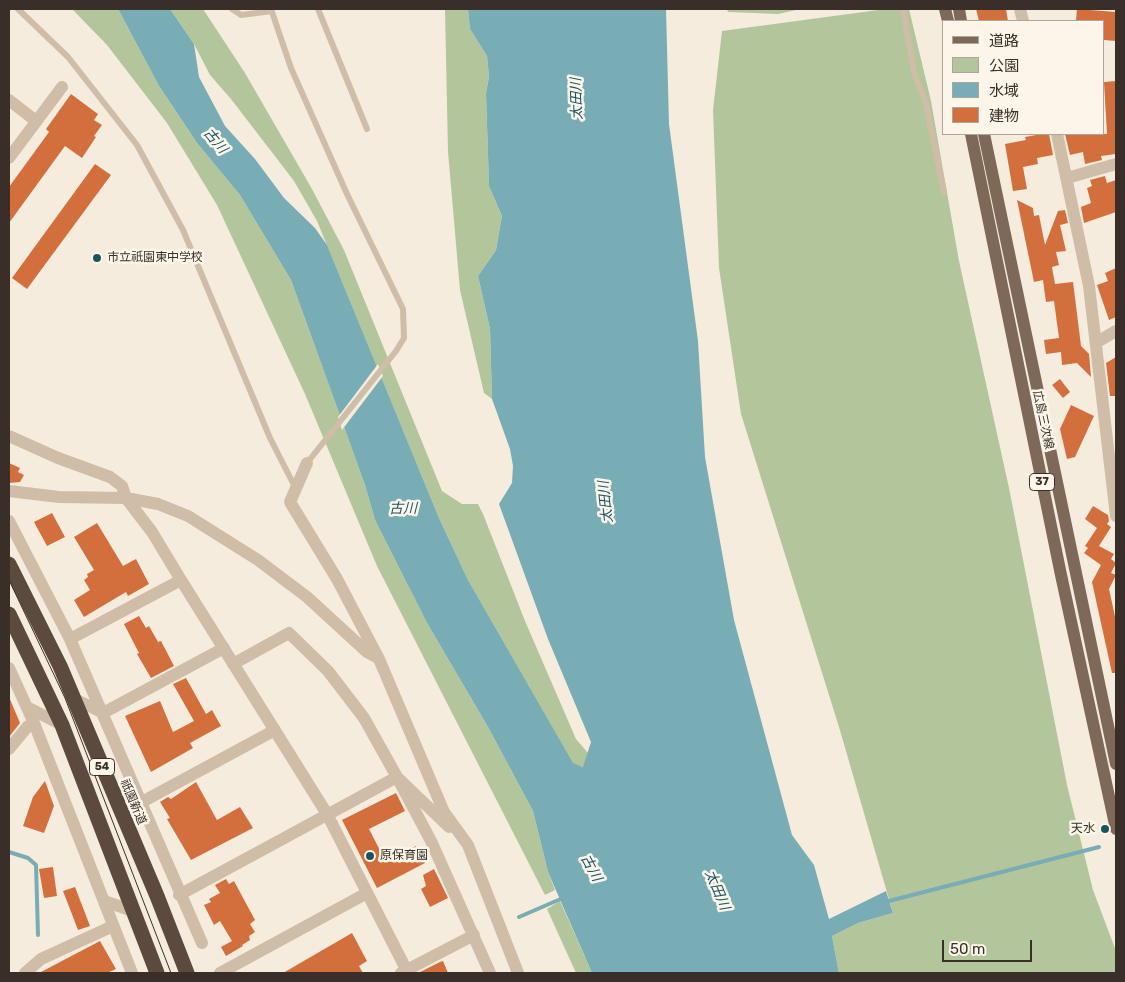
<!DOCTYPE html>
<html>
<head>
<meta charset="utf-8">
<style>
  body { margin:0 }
  #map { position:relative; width:1125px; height:982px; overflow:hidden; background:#f5ecdd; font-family:Rubik,"Noto Sans JP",sans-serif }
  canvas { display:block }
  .frame { position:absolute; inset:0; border:10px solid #3a2f28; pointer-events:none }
  .legend { position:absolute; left:942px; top:20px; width:162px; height:115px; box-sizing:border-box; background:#fcf5ea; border:1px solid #aea69c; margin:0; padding:6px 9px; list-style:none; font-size:15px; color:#3a2f28 }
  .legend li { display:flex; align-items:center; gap:10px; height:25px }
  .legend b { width:25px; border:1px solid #aea69c }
  .scale { position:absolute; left:942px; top:940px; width:90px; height:22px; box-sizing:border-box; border:2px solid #3a2f28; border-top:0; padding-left:6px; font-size:15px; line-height:18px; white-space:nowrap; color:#3a2f28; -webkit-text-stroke:4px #fcf5ea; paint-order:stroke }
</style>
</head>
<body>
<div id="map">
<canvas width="1125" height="982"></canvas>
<div class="frame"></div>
<ul class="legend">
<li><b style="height:6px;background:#7e6858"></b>道路</li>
<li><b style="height:14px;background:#b3c69b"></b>公園</li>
<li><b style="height:14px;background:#78adb5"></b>水域</li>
<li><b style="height:14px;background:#d26f3d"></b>建物</li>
</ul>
<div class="scale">50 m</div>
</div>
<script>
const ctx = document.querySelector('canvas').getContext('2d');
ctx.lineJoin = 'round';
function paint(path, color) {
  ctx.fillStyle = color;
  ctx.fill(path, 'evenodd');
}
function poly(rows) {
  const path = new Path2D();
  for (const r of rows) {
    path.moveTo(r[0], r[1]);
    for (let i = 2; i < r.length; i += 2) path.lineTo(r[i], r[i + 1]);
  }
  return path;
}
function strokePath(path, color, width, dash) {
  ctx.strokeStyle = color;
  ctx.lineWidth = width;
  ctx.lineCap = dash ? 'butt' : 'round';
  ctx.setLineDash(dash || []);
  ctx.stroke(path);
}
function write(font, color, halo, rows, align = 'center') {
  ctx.font = font + ' Rubik,"Noto Sans JP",sans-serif';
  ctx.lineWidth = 5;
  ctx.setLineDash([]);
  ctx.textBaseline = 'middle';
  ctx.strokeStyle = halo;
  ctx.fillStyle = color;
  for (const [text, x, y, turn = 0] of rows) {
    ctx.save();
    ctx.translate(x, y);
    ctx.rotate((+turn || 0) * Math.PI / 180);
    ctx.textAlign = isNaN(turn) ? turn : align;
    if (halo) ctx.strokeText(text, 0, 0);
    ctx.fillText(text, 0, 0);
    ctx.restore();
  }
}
paint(poly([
  [72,9,118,9,159,86,197,143,240,195,291,280,365,485,375,520,427,623,488,727,533,811,548,872,555,890,545,895,377,566,305,394,217,205,167,123,107,45],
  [170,9,203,9,245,73,312,189,344,250,442,491,462,504,478,504,483,514,525,621,576,739,588,753,584,767,573,764,468,580,439,518,317,221,294,181,231,99,210,75,194,44],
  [445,9,468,9,470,29,487,56,489,77,486,93,489,186,502,216,496,250,478,276,490,329,492,399,484,393,460,290,448,152],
  [727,9,801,9,778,14,728,12],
  [886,9,909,9,931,101,959,261,1009,488,1067,785,1093,890,1116,951,1116,973,839,973,832,936,858,923,893,913,839,727,741,414,719,268,713,110,722,31],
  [560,901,592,973,576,973,547,909]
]), '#b3c69b');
paint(poly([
  [118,9,170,9,194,44,199,77,225,126,255,159,284,198,315,228,327,245,439,518,468,580,573,763,583,767,591,742,548,639,499,504,512,483,513,466,510,449,492,399,490,329,478,276,496,250,502,216,489,186,486,93,489,77,487,56,470,29,468,9,666,9,669,124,698,341,705,457,734,620,792,835,814,865,829,919,886,891,893,913,858,923,832,936,839,973,592,973,548,872,533,811,488,727,427,623,375,520,365,485,291,280,240,195,197,143,159,86]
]), '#78adb5');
paint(poly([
  [378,364,383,376,342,430,338,417]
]), '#f5ecdd');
strokePath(poly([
  [9,852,28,858,36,865,38,935],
  [885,902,1099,847],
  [519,917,563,898]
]), '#78adb5', 4);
paint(poly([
  [976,9,1006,9,1008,21,979,21],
  [1077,9,1116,12,1116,41,1104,40,1104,21,1076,21],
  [1116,81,1116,154,1101,156,1102,160,1085,164,1083,152,1070,155,1065,134,1107,134,1104,82],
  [71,94,98,114,94,120,102,125,94,136,96,137,82,158,65,146,9,223,9,187,49,132,46,129],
  [1042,134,1049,134,1053,155,1037,158,1038,164,1023,167,1027,189,1013,191,1005,144,1026,140,1025,137],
  [95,164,111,175,27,289,12,278],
  [1105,176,1107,183,1116,180,1116,212,1084,223,1081,207,1091,203,1087,188,1092,186,1090,180],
  [1017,200,1033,208,1034,216,1039,215,1045,245,1058,211,1065,210,1068,223,1060,225,1066,251,1056,252,1059,265,1052,267,1055,284,1073,282,1081,346,1089,354,1091,377,1077,363,1062,365,1061,352,1046,354,1044,340,1059,338,1054,301,1046,302,1043,280,1034,282],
  [1116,268,1116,317,1109,320,1097,285,1108,281,1105,273],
  [1116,357,1116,396,1110,396,1106,363],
  [1060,379,1070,392,1063,398,1052,385],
  [1071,405,1094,416,1075,457,1067,459,1060,429],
  [9,463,20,468,18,472,24,475,20,482,9,483],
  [1093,506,1108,515,1109,521,1107,524,1111,527,1099,546,1114,554,1111,559,1116,563,1111,573,1116,575,1109,589,1116,621,1116,673,1112,673,1092,582,1101,565,1084,553,1088,548,1085,546,1097,528,1085,519],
  [52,513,65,537,47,546,34,522],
  [97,523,123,566,136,559,149,584,128,596,126,592,84,617,74,600,90,590,84,580,88,577,87,574,94,570,74,537],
  [139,616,146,628,149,626,158,642,161,641,174,666,151,678,137,654,139,653,124,624],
  [186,678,206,714,212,710,221,726,190,743,193,748,151,772,125,716,160,701,173,732,194,721,173,684],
  [9,697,20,723,9,737],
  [45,781,54,806,44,833,23,826,33,797],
  [196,782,217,820,240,807,253,828,191,860,167,819,170,818,160,802,168,797,171,799],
  [396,793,405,811,369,829,386,862,416,846,425,863,377,888,342,820],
  [53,867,57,896,44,898,39,869],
  [434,869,448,898,430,907,421,889,426,886,423,875],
  [226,879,229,884,234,881,255,920,250,924,255,932,249,936,250,940,242,945,243,946,226,956,221,947,232,941,220,921,214,925,204,905,211,902,209,899,220,893,215,885],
  [75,887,90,926,78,930,63,891],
  [352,933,367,961,359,966,363,973,283,973],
  [100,941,116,969,107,973,39,973],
  [443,961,448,973,418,973,440,962]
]), '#d26f3d');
strokePath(poly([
  [18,9,68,57,137,145,183,230,270,438,296,489],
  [232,9,241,15,272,11],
  [271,9,291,68,347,194,403,309,404,338,396,351,307,463],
  [318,9,367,129],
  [903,9,914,72,926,104,944,192]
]), '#cfbda7', 6);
strokePath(poly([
  [1020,9,1023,21],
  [9,100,36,121],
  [1057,134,1089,286,1116,516],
  [9,158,62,87],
  [1067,178,1116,164],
  [1097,342,1116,331],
  [9,436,58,458,110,477,122,486,126,498,158,504,188,516,258,560,307,597,367,652,378,658],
  [307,463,290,502,337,579,379,659,444,812,468,845,518,973],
  [9,491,59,497,126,498,152,532,181,580],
  [9,521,70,639,202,943],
  [70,639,181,580,327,814,408,973],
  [233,664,289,633,328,671,364,718,397,777,431,841,490,973],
  [9,668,34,723,132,973],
  [73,698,103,713,224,648],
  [27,707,62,725],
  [9,749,28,726,34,723],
  [140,803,275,730],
  [179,895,397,777,449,827],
  [104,901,133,911],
  [25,973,41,959,113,926],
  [220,973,367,893],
  [401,973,474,935]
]), '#cfbda7', 12);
strokePath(poly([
  [945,9,948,21],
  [959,9,961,21],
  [971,134,1061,575,1116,829],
  [984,134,1116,764]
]), '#7e6858', 12);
strokePath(poly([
  [9,564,60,666,157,896,187,973],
  [9,614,62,725,157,973]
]), '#5c4a3e', 15);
strokePath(poly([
  [9,580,65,698,171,973]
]), '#3a2f28', 1);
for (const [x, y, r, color] of [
  [97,258,5,"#195561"],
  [1105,829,5,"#195561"],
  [370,856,5,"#195561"]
]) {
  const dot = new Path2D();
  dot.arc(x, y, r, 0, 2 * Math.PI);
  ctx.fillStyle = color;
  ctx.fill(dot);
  strokePath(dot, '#fcf5ea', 2);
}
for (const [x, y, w] of [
  [1042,482,25],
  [102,767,25]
]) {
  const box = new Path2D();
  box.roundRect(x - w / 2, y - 8.5, w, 17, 4);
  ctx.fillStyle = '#fcf5ea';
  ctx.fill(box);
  strokePath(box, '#3a2f28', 1);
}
write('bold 11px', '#3a2f28', null, [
  ["37",1042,482],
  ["54",102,767]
]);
write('12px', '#3a2f28', '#fcf5ea', [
  ["市立祇園東中学校",107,258],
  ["天水",1095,829,"right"],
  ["原保育園",380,856]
], 'left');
write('12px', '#3a2f28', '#fcf5ea', [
  ["広島三次線",1043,420,78],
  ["祇園新道",133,802,67]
]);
write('italic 14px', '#195561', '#fcf5ea', [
  ["太田川",577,99,-92],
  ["古川",215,141,50],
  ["太田川",606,502,-96],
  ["古川",403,509],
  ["古川",591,868,62],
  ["太田川",717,890,67]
]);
</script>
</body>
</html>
